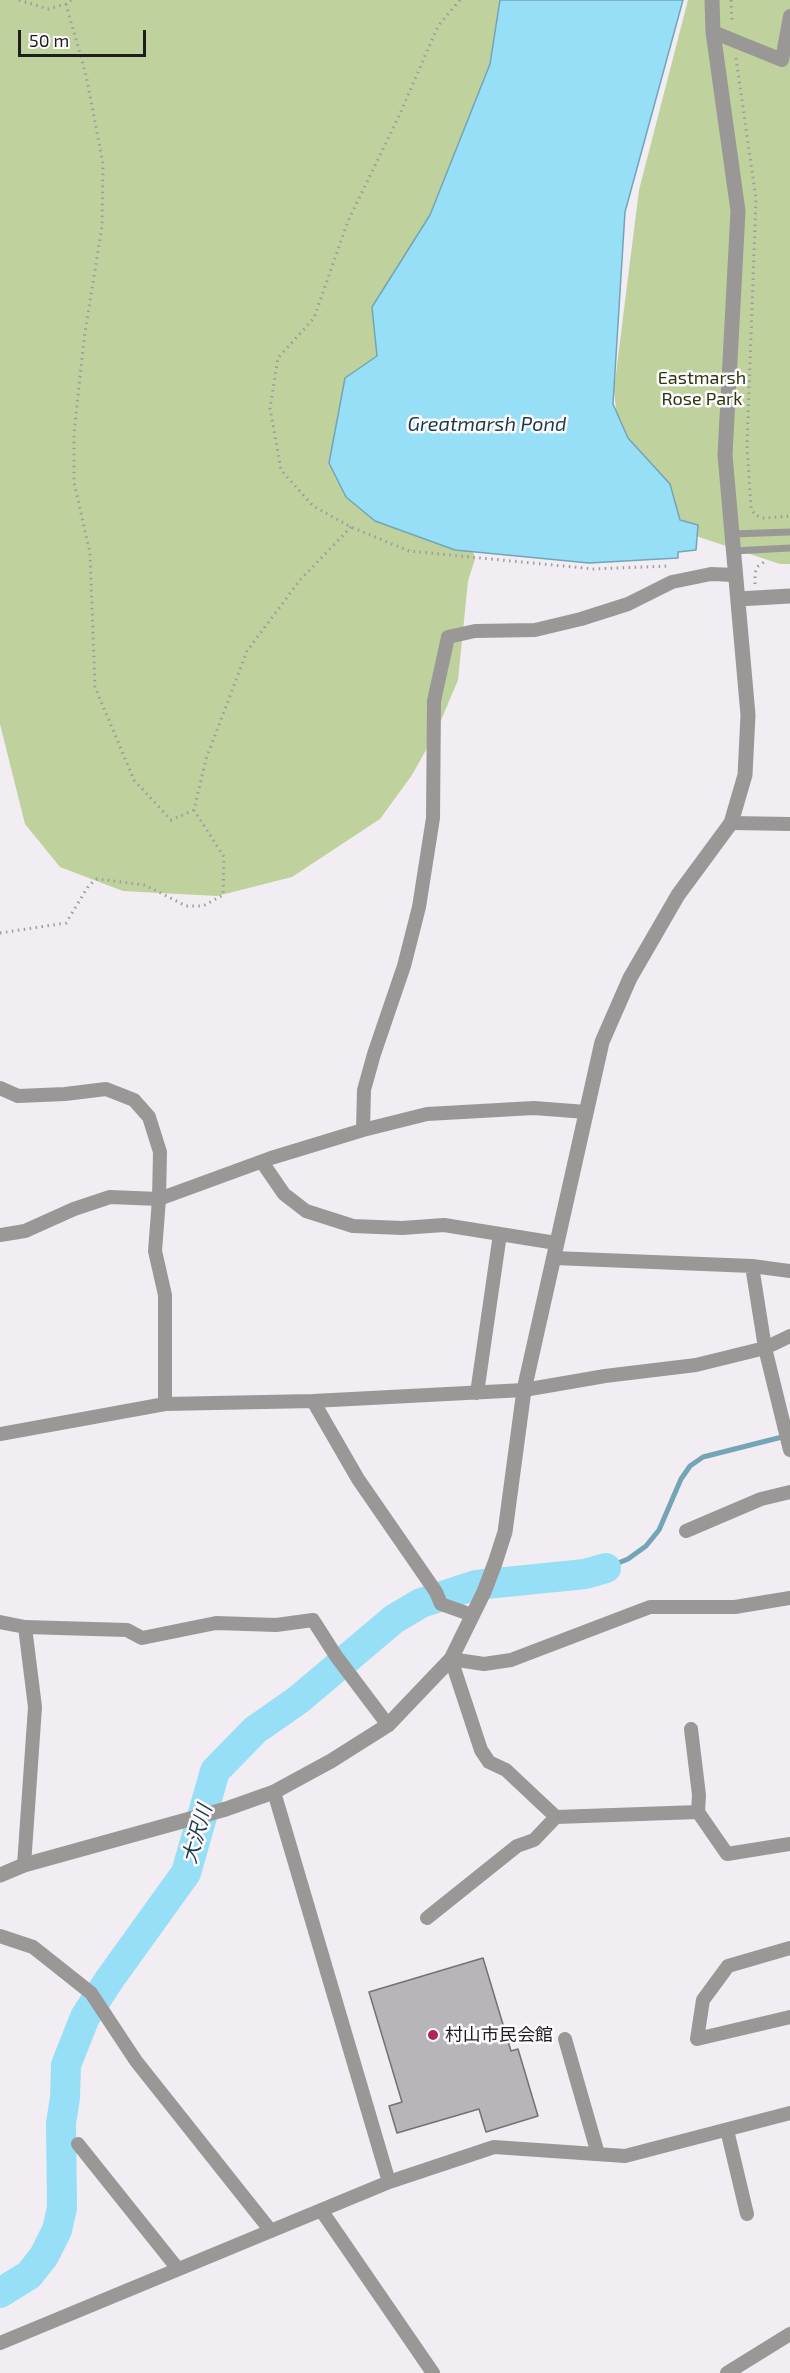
<!DOCTYPE html>
<html>
<head>
<meta charset="utf-8">
<style>
  body { margin:0 }
  #map { position:relative; width:790px; height:2373px; overflow:hidden; background:#f1edf2; font-family:"Exo 2",sans-serif }
  canvas { display:block }
  .scale { position:absolute; left:18px; top:30px; width:128px; height:27px; box-sizing:border-box; border:3px solid #1f1e1f; border-top:0; padding-left:8px; font-size:18px; line-height:21px; white-space:nowrap; color:#1f1e1f; -webkit-text-stroke:4px #fefbff; paint-order:stroke }
</style>
</head>
<body>
<div id="map">
<canvas width="790" height="2373"></canvas>
<div class="scale">50 m</div>
</div>
<script>
const ctx = document.querySelector('canvas').getContext('2d');
ctx.lineJoin = 'round';
function paint(path, color) {
  ctx.fillStyle = color;
  ctx.fill(path, 'evenodd');
}
function poly(rows) {
  const path = new Path2D();
  for (const r of rows) {
    path.moveTo(r[0], r[1]);
    for (let i = 2; i < r.length; i += 2) path.lineTo(r[i], r[i + 1]);
  }
  return path;
}
function strokePath(path, color, width, dash) {
  ctx.strokeStyle = color;
  ctx.lineWidth = width;
  ctx.lineCap = dash ? 'butt' : 'round';
  ctx.setLineDash(dash || []);
  ctx.stroke(path);
}
function write(font, color, halo, rows, align = 'center') {
  ctx.font = font + ' "Exo 2","Noto Sans JP",sans-serif';
  ctx.lineWidth = 5;
  ctx.setLineDash([]);
  ctx.textBaseline = 'middle';
  ctx.strokeStyle = halo;
  ctx.fillStyle = color;
  for (const [text, x, y, turn = 0] of rows) {
    ctx.save();
    ctx.translate(x, y);
    ctx.rotate((+turn || 0) * Math.PI / 180);
    ctx.textAlign = isNaN(turn) ? turn : align;
    if (halo) ctx.strokeText(text, 0, 0);
    ctx.fillText(text, 0, 0);
    ctx.restore();
  }
}
paint(poly([
  [0,0,537,0,458,491,475,559,468,581,458,680,436,732,412,775,380,819,292,877,217,896,123,891,60,867,25,824,0,724],
  [688,0,790,0,790,564,780,564,693,535,619,439,614,389,639,190]
]), '#bfd19c');
const water = poly([
  [500,0,683,0,625,212,613,404,628,438,670,484,680,520,698,525,696,550,678,552,678,558,589,563,455,550,375,521,346,497,329,463,345,378,377,356,372,307,430,215,490,64,500,0]
]);
paint(water, '#97dff7');
strokePath(water, '#73a5b6', 1.5);
strokePath(poly([
  [606,1568,628,1559,646,1546,659,1530,681,1479,690,1466,703,1457,786,1436]
]), '#73a5b6', 5);
strokePath(poly([
  [0,2293,29,2275,44,2256,57,2230,62,2208,61,2123,65,2098,66,2065,85,2017,109,1980,186,1873,215,1771,255,1730,298,1700,394,1619,421,1603,476,1585,585,1574,606,1568]
]), '#97dff7', 30);
const building = poly([
  [483,1958,511,2051,518,2049,538,2116,486,2132,479,2109,397,2133,389,2106,402,2102,369,1992,483,1958]
]);
paint(building, '#b7b5b9');
strokePath(building, '#737175', 1.5);
strokePath(poly([
  [19,0,48,9,66,4,71,0],
  [460,0,438,26,399,116,348,221,314,318,278,358,270,408,281,470,313,506,351,527,409,551,594,569,669,566],
  [731,0,732,24],
  [66,4,86,75,103,164,102,226,84,339,74,434,74,482,90,553,95,687,134,780,171,820,194,810],
  [736,58,756,199,747,446,751,508,755,515,764,518,790,516],
  [755,584,755,573,757,567,764,562],
  [0,933,66,923,89,885,97,879,145,885,186,906,203,906,223,895,224,857,194,810,206,759,247,651,300,580,351,527]
]), '#9e9b9f', 3, [1.5, 4.5]);
strokePath(poly([
  [732,534,790,532],
  [733,551,790,548]
]), '#9a9897', 7);
strokePath(poly([
  [713,32,782,60,790,16],
  [731,823,790,824],
  [0,1088,18,1096,65,1094,106,1089,134,1100,149,1117,160,1152,159,1199,155,1251,165,1295,165,1404],
  [363,1130,364,1090,374,1054,404,966,419,907,433,818,434,701,448,637,475,631,535,630,581,619,628,604,672,582,711,574,735,575],
  [262,1162,284,1194,306,1211,353,1226,402,1228,444,1225,556,1243],
  [0,1235,25,1231,74,1209,110,1197,159,1199,271,1158,363,1130,427,1114,534,1108,586,1112],
  [554,1258,752,1266,790,1271],
  [752,1266,765,1348,790,1450],
  [477,1393,500,1234],
  [313,1401,358,1479,436,1592,441,1604,472,1615],
  [0,1434,165,1404,313,1401,524,1390,605,1376,696,1365,765,1348,790,1336],
  [686,1531,761,1499,790,1492],
  [790,1598,735,1607,650,1607,511,1660,484,1664,451,1659,481,1750,489,1762,506,1770,556,1817,698,1812,727,1854,790,1844],
  [0,1622,25,1627,127,1630,142,1638,216,1623,276,1625,313,1620,336,1656,388,1725],
  [691,1729,699,1795,698,1812],
  [274,1792,389,2182],
  [24,1865,35,1707,25,1627],
  [427,1918,517,1846,534,1840,556,1817],
  [0,1936,33,1947,91,1993,136,2061,271,2231],
  [790,1948,728,1966,703,2000,697,2039,790,2017],
  [565,2039,598,2154],
  [727,2130,747,2214],
  [78,2144,178,2269],
  [321,2210,433,2373],
  [0,2343,389,2182,494,2147,625,2156,790,2113],
  [727,2373,790,2334]
]), '#9a9897', 14);
strokePath(poly([
  [738,599,790,596],
  [0,1875,24,1865,226,1809,274,1792,331,1761,388,1725,451,1659,484,1592,495,1563,505,1532,524,1390,602,1042,630,978,678,895,731,823,745,775,748,715,725,455,738,211,713,32,712,0]
]), '#9a9897', 15);
for (const [x, y, r, color] of [
  [433,2035,6,"#b32355"]
]) {
  const dot = new Path2D();
  dot.arc(x, y, r, 0, 2 * Math.PI);
  ctx.fillStyle = color;
  ctx.fill(dot);
  strokePath(dot, '#fefbff', 2);
}
write('18px', '#2b370c', '#fefbff', [
  ["Eastmarsh",702,378],
  ["Rose Park",702,399]
]);
write('18px', '#1f1e1f', '#fefbff', [
  ["村山市民会館",445,2035]
], 'left');
write('italic 20px', '#1a3c47', '#fefbff', [
  ["Greatmarsh Pond",487,424],
  ["大沢川",197,1834,-74]
]);
</script>
</body>
</html>
